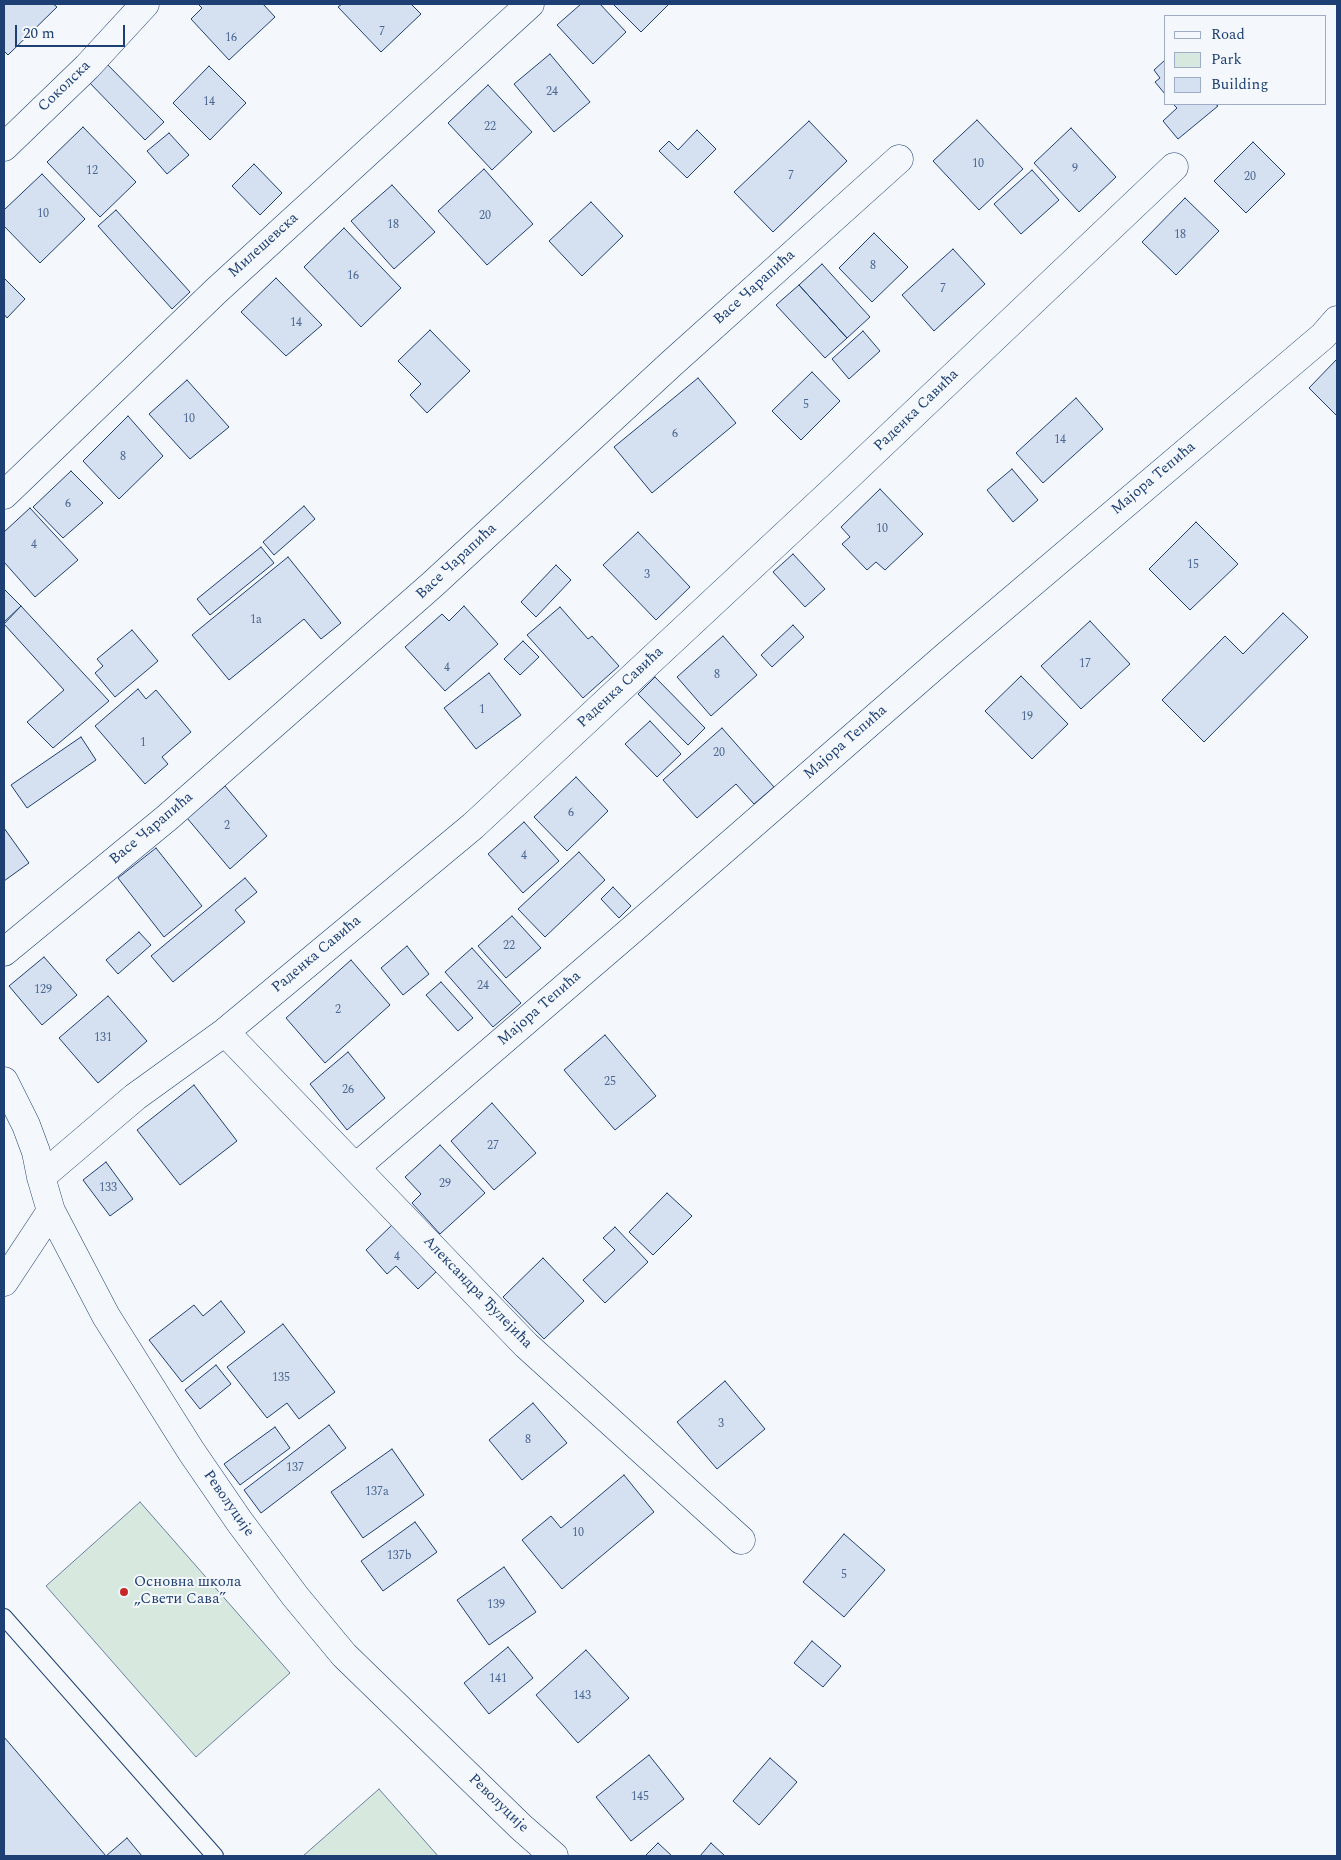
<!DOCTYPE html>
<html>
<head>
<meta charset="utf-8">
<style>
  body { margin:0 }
  #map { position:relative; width:1341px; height:1860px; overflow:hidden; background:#f4f7fb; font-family:Spectral,serif }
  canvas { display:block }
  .frame { position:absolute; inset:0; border:5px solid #1d3f73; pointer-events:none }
  .legend { position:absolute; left:1164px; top:15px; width:162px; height:90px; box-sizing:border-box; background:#f4f7fb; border:1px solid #9eadc5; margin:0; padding:6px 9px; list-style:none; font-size:15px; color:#1d3f73 }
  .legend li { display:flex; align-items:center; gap:10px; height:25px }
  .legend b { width:25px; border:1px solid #9eadc5 }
  .scale { position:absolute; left:15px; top:25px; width:110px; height:22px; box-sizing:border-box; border:2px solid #1d3f73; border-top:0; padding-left:6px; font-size:15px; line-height:18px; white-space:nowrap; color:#1d3f73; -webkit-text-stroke:4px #f4f7fb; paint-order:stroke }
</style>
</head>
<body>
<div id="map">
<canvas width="1341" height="1860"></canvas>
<div class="frame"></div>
<ul class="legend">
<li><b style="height:6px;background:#f4f7fb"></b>Road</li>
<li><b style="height:14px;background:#d7e8df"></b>Park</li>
<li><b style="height:14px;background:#d5e0f0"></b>Building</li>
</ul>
<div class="scale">20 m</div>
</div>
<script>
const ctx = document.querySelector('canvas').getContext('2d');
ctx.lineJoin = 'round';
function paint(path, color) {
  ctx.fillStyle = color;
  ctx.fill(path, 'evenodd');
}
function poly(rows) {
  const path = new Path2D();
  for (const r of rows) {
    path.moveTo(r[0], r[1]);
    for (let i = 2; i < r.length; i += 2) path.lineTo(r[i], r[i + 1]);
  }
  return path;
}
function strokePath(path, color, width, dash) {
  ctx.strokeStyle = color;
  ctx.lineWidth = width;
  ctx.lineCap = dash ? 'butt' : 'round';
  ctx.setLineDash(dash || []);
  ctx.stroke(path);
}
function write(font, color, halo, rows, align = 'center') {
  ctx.font = font + ' Spectral,serif';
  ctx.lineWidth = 4;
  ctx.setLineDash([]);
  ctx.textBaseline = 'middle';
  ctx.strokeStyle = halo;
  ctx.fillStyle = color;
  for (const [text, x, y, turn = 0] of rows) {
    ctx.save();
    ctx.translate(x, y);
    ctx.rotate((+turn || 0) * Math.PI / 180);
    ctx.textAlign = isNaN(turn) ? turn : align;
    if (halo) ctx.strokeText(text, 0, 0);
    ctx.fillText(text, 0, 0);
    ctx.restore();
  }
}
const green = poly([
  [140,1502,290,1673,196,1757,46,1586,140,1502],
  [379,1789,438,1856,303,1856,379,1789]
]);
paint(green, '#d7e8df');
strokePath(green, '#687fa3', 1);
const building = poly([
  [4,4,53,4,57,7,8,55,4,51,4,4],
  [198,4,263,4,275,17,229,60,191,19,202,8,198,4],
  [342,4,411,4,421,14,381,52,338,7,342,4],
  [581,4,600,4,626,32,593,64,557,25,581,4],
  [613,4,666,4,668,5,641,32,613,4],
  [550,54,590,102,554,132,514,84,550,54],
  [103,60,164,122,145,140,85,78,103,60],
  [1165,60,1165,94,1155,82,1160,78,1154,70,1165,60],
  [209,66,246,103,210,140,173,103,209,66],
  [488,85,532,132,492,170,448,123,488,85],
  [1173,104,1215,104,1218,106,1178,139,1163,121,1177,108,1173,104],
  [977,120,1023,169,979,210,933,161,977,120],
  [809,121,847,161,773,232,734,192,809,121],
  [83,127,136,182,100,217,47,162,83,127],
  [1071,128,1116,177,1079,212,1034,163,1071,128],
  [697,130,716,149,687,178,659,151,669,141,678,150,697,130],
  [169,133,189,155,167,174,147,151,169,133],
  [1253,142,1285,174,1246,213,1214,181,1253,142],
  [254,164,282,193,260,215,232,186,254,164],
  [484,169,533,224,487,265,438,211,484,169],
  [1032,170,1059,200,1021,234,994,204,1032,170],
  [42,174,85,219,40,263,4,226,4,210,42,174],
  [392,185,435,232,394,269,351,221,392,185],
  [1185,198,1219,231,1176,275,1142,242,1185,198],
  [591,202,623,236,582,276,549,241,591,202],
  [116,210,190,292,172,309,98,226,116,210],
  [344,228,401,288,361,327,304,267,344,228],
  [874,233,908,267,872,302,839,268,874,233],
  [953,249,985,284,934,331,902,295,953,249],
  [822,264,870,317,847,338,799,285,822,264],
  [4,278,25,299,7,318,4,314,4,278],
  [276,278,322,325,286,356,241,312,276,278],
  [799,285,847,338,825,358,776,305,799,285],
  [430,330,470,371,427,413,410,395,421,384,398,361,430,330],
  [863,331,880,351,849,379,832,359,863,331],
  [1337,359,1337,416,1309,388,1337,359],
  [812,372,840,401,801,440,772,411,812,372],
  [698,378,736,423,652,493,614,447,698,378],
  [187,380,229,427,190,459,149,414,187,380],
  [1076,398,1103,429,1043,483,1016,453,1076,398],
  [128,416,163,456,119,499,83,461,128,416],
  [1012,469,1038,500,1013,522,987,490,1012,469],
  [71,471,103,503,63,538,33,507,71,471],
  [880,489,923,534,885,570,876,562,867,570,842,544,850,537,841,527,880,489],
  [304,506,315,519,274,555,263,542,304,506],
  [30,508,78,560,35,597,4,562,4,532,30,508],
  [1196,522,1238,564,1190,610,1149,569,1196,522],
  [638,532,690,587,656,620,603,565,638,532],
  [261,547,274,563,210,615,197,599,261,547],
  [793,554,825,589,805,607,773,572,793,554],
  [288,557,341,623,321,639,304,619,229,680,192,635,288,557],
  [556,565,571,580,536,617,521,602,556,565],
  [4,589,21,606,4,622,4,589],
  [21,606,109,701,53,748,27,722,64,690,4,624,21,606],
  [464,606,498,644,445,691,405,647,442,614,449,621,464,606],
  [560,607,588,639,592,636,619,666,583,698,527,635,560,607],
  [1283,613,1308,637,1204,742,1162,700,1225,636,1243,654,1283,613],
  [1090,621,1130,664,1081,709,1041,666,1090,621],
  [793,625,804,637,772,667,761,655,793,625],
  [132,630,158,661,115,697,95,673,103,666,97,659,132,630],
  [723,636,757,675,711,716,677,677,723,636],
  [523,641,539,657,520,675,504,659,523,641],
  [489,673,521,715,476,749,444,708,489,673],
  [1021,676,1068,724,1032,759,985,711,1021,676],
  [655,677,705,728,688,745,638,694,655,677],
  [138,689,146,699,156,690,191,732,162,757,168,764,145,784,95,726,138,689],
  [650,721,681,754,657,777,625,744,650,721],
  [722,728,774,787,754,804,736,784,697,818,663,780,722,728],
  [81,737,96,760,27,808,11,785,81,737],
  [576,777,608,811,567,851,534,817,576,777],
  [225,786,267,836,230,869,187,818,225,786],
  [524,822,559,861,523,893,488,854,524,822],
  [4,828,29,863,4,881,4,828],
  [156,848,202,906,164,937,118,878,156,848],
  [579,852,605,880,545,937,518,909,579,852],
  [245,878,257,892,235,910,245,922,173,982,151,956,245,878],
  [613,887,631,906,619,918,601,899,613,887],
  [512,916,541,948,506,978,478,946,512,916],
  [139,932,151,945,118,974,106,960,139,932],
  [407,946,429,974,403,995,381,968,407,946],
  [472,948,521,1003,493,1027,445,972,472,948],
  [44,957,77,995,42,1025,9,986,44,957],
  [351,960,390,1005,325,1063,286,1018,351,960],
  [441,982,473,1018,458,1031,426,995,441,982],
  [108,996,147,1041,98,1083,59,1038,108,996],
  [605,1035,656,1096,615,1130,564,1070,605,1035],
  [348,1052,385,1098,347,1130,310,1084,348,1052],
  [194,1085,237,1141,180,1185,137,1130,194,1085],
  [492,1103,536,1153,494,1190,451,1141,492,1103],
  [440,1145,485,1193,440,1234,412,1203,421,1194,405,1177,440,1145],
  [106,1162,133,1199,110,1216,83,1180,106,1162],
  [667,1193,692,1216,653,1255,629,1232,667,1193],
  [392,1225,436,1272,418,1289,396,1266,387,1274,366,1250,392,1225],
  [615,1227,648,1262,605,1303,583,1280,615,1250,603,1238,615,1227],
  [543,1258,584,1301,544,1339,503,1297,543,1258],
  [221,1301,245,1332,182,1382,149,1340,194,1305,203,1316,221,1301],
  [283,1324,335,1392,299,1419,287,1403,267,1418,227,1367,283,1324],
  [216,1365,231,1384,200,1409,185,1390,216,1365],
  [725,1381,765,1429,717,1469,677,1422,725,1381],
  [533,1403,567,1443,522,1480,489,1440,533,1403],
  [329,1425,346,1448,261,1513,244,1490,329,1425],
  [275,1427,290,1448,240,1485,224,1464,275,1427],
  [392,1449,424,1495,363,1538,331,1492,392,1449],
  [624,1475,654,1512,562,1589,522,1540,551,1516,561,1528,624,1475],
  [415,1522,437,1552,383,1591,361,1561,415,1522],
  [844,1534,885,1570,844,1617,803,1582,844,1534],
  [504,1567,536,1612,489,1645,457,1600,504,1567],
  [812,1641,841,1666,823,1687,794,1663,812,1641],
  [508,1647,533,1678,489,1714,464,1683,508,1647],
  [586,1650,629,1698,578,1743,536,1695,586,1650],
  [4,1737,106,1856,4,1856,4,1737],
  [649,1755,684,1799,631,1841,596,1797,649,1755],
  [770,1758,797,1782,759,1825,733,1801,770,1758],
  [127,1838,142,1856,106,1856,127,1838],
  [658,1843,672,1856,645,1856,658,1843],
  [711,1843,725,1856,700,1856,711,1843]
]);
paint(building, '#d5e0f0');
strokePath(building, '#1d3f73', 1);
const lane = poly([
  [4,1617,215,1856]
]);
const street = poly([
  [4,147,87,67,145,4],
  [4,495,216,291,530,4],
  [4,952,168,817,433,584,671,364,899,159],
  [225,1032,526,1345,741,1540],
  [4,1081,26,1125,36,1152,41,1177,51,1211,106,1316,191,1451,239,1521,295,1596,344,1655,521,1827,554,1856],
  [356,1167,634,928,946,656,1323,336,1337,320],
  [41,1177,135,1097,225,1032,473,826,841,483,1174,167],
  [4,1282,51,1211]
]);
strokePath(lane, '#1d3f73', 18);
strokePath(street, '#1d3f73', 29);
strokePath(lane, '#f4f7fb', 16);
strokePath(street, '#f4f7fb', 28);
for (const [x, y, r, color] of [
  [124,1592,5,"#c62828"]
]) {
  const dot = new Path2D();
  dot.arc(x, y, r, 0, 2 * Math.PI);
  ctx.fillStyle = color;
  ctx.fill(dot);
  strokePath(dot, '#f4f7fb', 2);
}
write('12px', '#4b6792', null, [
  ["7",382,33],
  ["16",231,39],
  ["24",552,93],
  ["14",209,103],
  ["22",490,128],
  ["10",978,165],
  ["9",1075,170],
  ["12",92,172],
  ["7",791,177],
  ["20",1250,178],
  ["10",43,215],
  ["20",485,217],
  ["18",393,226],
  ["18",1180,236],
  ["8",873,267],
  ["16",353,277],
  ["7",943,290],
  ["14",296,324],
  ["5",806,406],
  ["10",189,420],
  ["6",675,435],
  ["14",1060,441],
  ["8",123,458],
  ["6",68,505],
  ["10",882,530],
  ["4",34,546],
  ["15",1193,566],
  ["3",647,576],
  ["1a",256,621],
  ["17",1085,665],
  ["4",447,669],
  ["8",717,676],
  ["1",482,711],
  ["19",1027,718],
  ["1",143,744],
  ["20",719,754],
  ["6",571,814],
  ["2",227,827],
  ["4",524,857],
  ["22",509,947],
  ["24",483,987],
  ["129",43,991],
  ["2",338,1011],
  ["131",103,1039],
  ["25",610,1083],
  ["26",348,1091],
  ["27",493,1147],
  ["29",445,1185],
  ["133",108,1189],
  ["4",397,1258],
  ["135",281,1379],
  ["3",721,1425],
  ["8",528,1441],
  ["137",295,1469],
  ["137a",377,1493],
  ["10",578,1534],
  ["137b",399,1557],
  ["5",844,1576],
  ["139",496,1606],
  ["141",498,1680],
  ["143",582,1697],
  ["145",640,1798]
]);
write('15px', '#1d3f73', '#f4f7fb', [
  ["Соколска",65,87,-44],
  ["Милешевска",264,246,-42],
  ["Васе Чарапића",755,288,-42],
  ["Раденка Савића",917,411,-44],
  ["Мајора Тепића",1154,479,-40],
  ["Васе Чарапића",457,562,-43],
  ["Раденка Савића",621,688,-43],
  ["Мајора Тепића",846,743,-41],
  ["Васе Чарапића",152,829,-40],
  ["Раденка Савића",317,955,-40],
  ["Мајора Тепића",540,1009,-41],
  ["Александра Ђулејића",477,1293,46],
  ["Револуције",228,1504,55],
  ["Револуције",498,1804,44]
]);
write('15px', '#1d3f73', '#f4f7fb', [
  ["Основна школа",134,1583],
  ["„Свети Сава”",134,1600]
], 'left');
</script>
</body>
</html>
